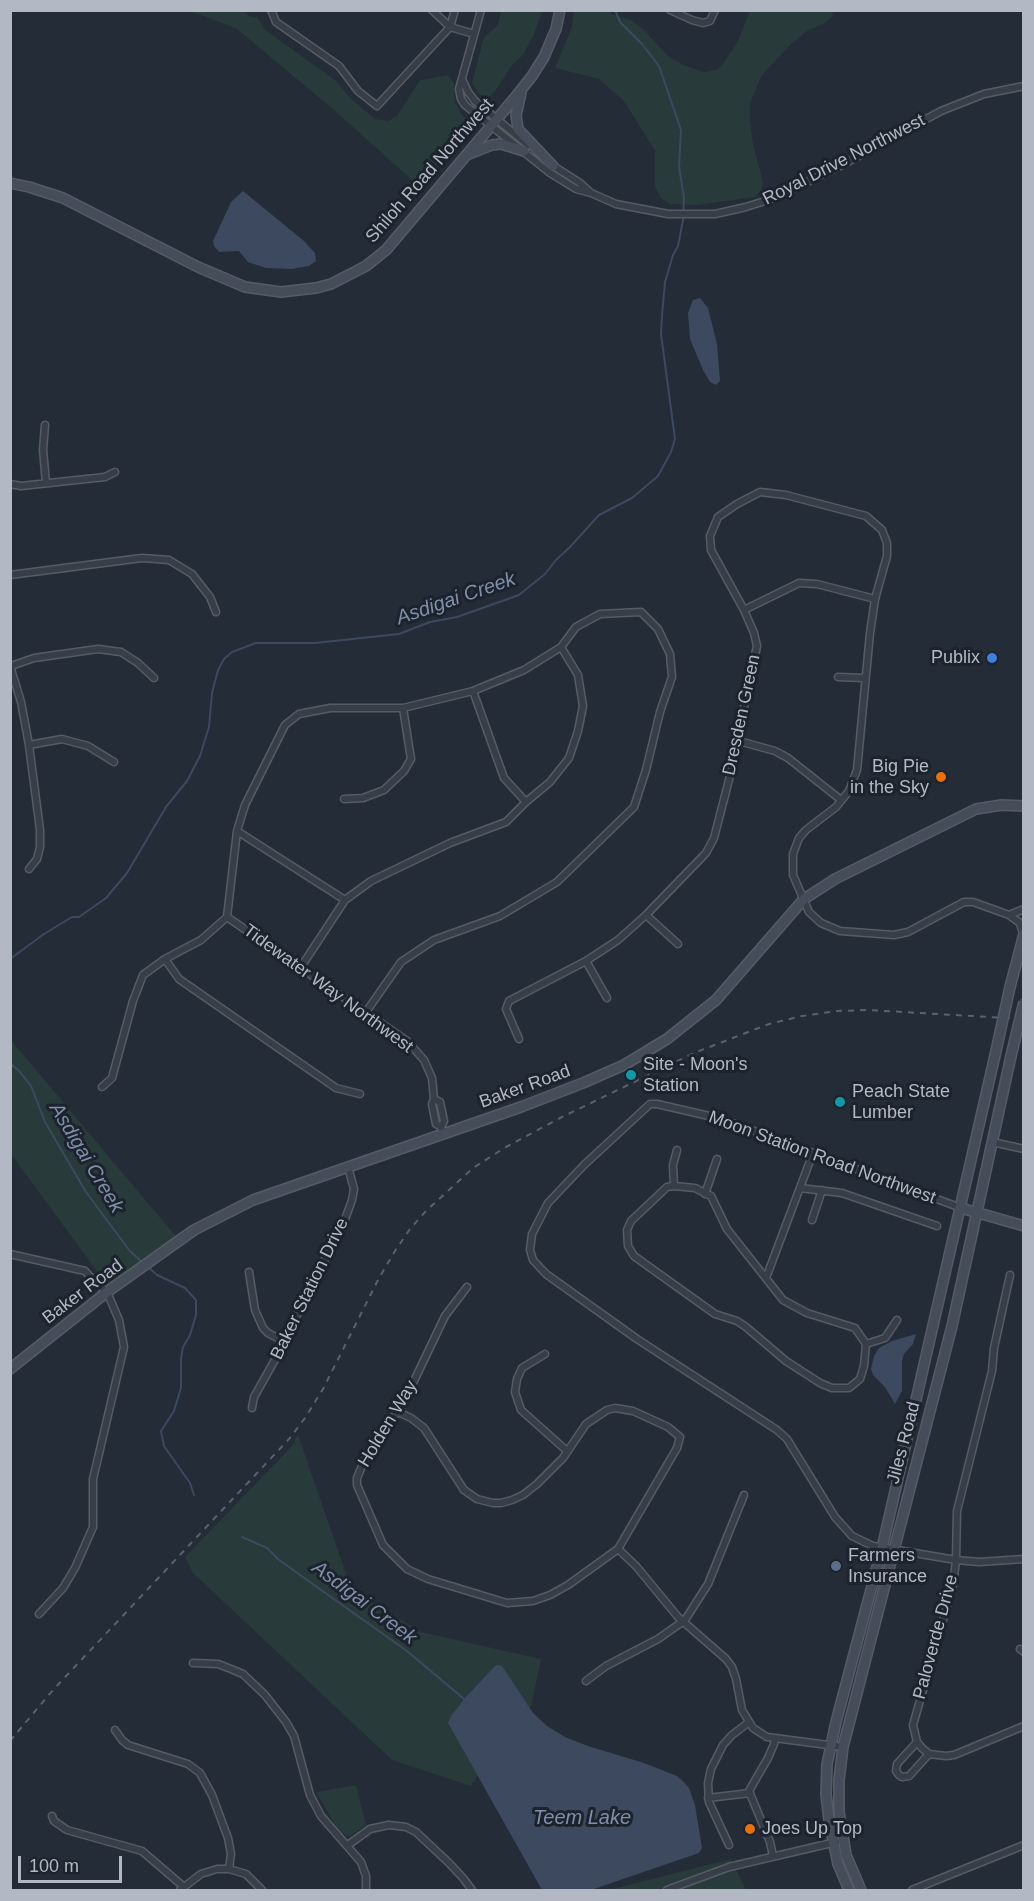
<!DOCTYPE html>
<html>
<head>
<meta charset="utf-8">
<style>
  body { margin:0 }
  #map { position:relative; width:1034px; height:1901px; overflow:hidden; background:#242c37; font-family:Arial,sans-serif }
  canvas { display:block }
  .frame { position:absolute; inset:0; border:12px solid #b3b9c4; pointer-events:none }
  .scale { position:absolute; left:18px; top:1856px; width:104px; height:27px; box-sizing:border-box; border:3px solid #b3b9c4; border-top:0; padding-left:8px; font-size:18px; line-height:21px; white-space:nowrap; color:#b3b9c4; -webkit-text-stroke:4px #1d232d; paint-order:stroke }
</style>
</head>
<body>
<div id="map">
<canvas width="1034" height="1901"></canvas>
<div class="frame"></div>
<div class="scale">100 m</div>
</div>
<script>
const ctx = document.querySelector('canvas').getContext('2d');
ctx.lineJoin = 'round';
function paint(path, color) {
  ctx.fillStyle = color;
  ctx.fill(path, 'evenodd');
}
function poly(rows) {
  const path = new Path2D();
  for (const r of rows) {
    path.moveTo(r[0], r[1]);
    for (let i = 2; i < r.length; i += 2) path.lineTo(r[i], r[i + 1]);
  }
  return path;
}
function strokePath(path, color, width, dash) {
  ctx.strokeStyle = color;
  ctx.lineWidth = width;
  ctx.lineCap = dash ? 'butt' : 'round';
  ctx.setLineDash(dash || []);
  ctx.stroke(path);
}
function write(font, color, halo, rows, align = 'center') {
  ctx.font = font + ' Arial,sans-serif';
  ctx.lineWidth = 6;
  ctx.setLineDash([]);
  ctx.textBaseline = 'middle';
  ctx.strokeStyle = halo;
  ctx.fillStyle = color;
  for (const [text, x, y, turn = 0] of rows) {
    ctx.save();
    ctx.translate(x, y);
    ctx.rotate((+turn || 0) * Math.PI / 180);
    ctx.textAlign = isNaN(turn) ? turn : align;
    if (halo) ctx.strokeText(text, 0, 0);
    ctx.fillText(text, 0, 0);
    ctx.restore();
  }
}
paint(poly([
  [191,11,243,11,249,16,258,18,264,29,336,81,349,97,375,119,388,121,397,116,420,80,448,75,454,84,455,103,461,114,472,125,442,159,422,189,334,110,237,29],
  [501,11,542,11,534,34,523,55,512,65,495,91,488,98,479,94,472,83,484,37,498,25],
  [574,11,610,11,611,14,631,20,643,29,669,57,686,66,704,72,717,70,722,65,737,43,750,11,832,11,833,16,825,23,807,31,791,44,762,75,750,103,750,121,753,144,763,182,761,191,755,197,698,205,670,204,661,198,655,186,655,151,624,101,599,79,555,68,572,27],
  [10,1039,179,1240,110,1289,11,1154],
  [298,1435,351,1588,421,1632,541,1659,531,1707,478,1714,492,1754,471,1786,392,1760,193,1573,185,1557,291,1447],
  [356,1785,366,1825,350,1836,347,1836,338,1829,316,1792],
  [731,1859,746,1890,609,1890]
]), '#293a3a');
paint(poly([
  [243,191,304,241,315,253,316,261,309,266,292,269,266,268,248,262,239,251,219,252,214,246,213,241,231,202],
  [700,298,708,308,717,344,720,381,716,385,710,382,703,370,690,339,688,313,693,300],
  [916,1334,913,1344,904,1354,902,1361,902,1391,895,1404,885,1387,873,1375,871,1369,874,1356,879,1348,892,1341],
  [496,1665,502,1666,533,1713,547,1726,565,1737,588,1746,644,1763,677,1776,683,1781,689,1788,695,1805,702,1848,699,1853,591,1890,542,1890,448,1723,451,1716,466,1697]
]), '#3c495f');
strokePath(poly([
  [10,959,44,934,72,917,79,917,106,898,127,873,166,807,187,781,200,756,209,727,212,693,218,670,224,659,232,652,256,643,315,643,399,634,430,622,457,617,519,595,545,574,556,560,570,547,599,515,632,498,658,476,671,452,675,439,661,334,662,315,665,282,673,255,678,246,683,220,684,197,679,167,681,130,659,66,642,44,620,22,615,10],
  [10,1063,20,1072,31,1086,45,1122,86,1192,129,1250,143,1263],
  [148,1267,157,1275,185,1288,196,1300,196,1315,190,1335,183,1347,181,1359,181,1388,174,1411,161,1431,164,1446,190,1483,194,1495],
  [242,1537,267,1548,279,1560,407,1651,464,1699]
]), '#3c495f', 2);
const street = poly([
  [271,10,276,22,339,66,358,91,377,106,450,27,455,10],
  [432,10,450,27,474,34],
  [481,10,459,89,461,99,465,105,550,173,576,189,591,193,616,204,668,214,715,214,746,207,774,198,844,164,941,111,984,94,1024,86],
  [670,10,692,20,703,23,710,21,715,10],
  [462,79,468,92,475,101,528,145],
  [552,165,580,183,590,192],
  [45,425,43,450,46,483],
  [10,484,21,486,105,477,115,472],
  [10,575,142,558,169,560,192,574,210,597,216,612],
  [744,610,799,583,817,584,875,599],
  [10,666,21,702,29,745,40,830,40,847,37,859,29,869],
  [11,666,34,658,98,649,121,652,138,663,154,678],
  [838,677,865,678],
  [473,691,504,778,526,802],
  [739,741,775,751,788,758,841,800],
  [29,745,62,739,88,746,114,762],
  [344,799,363,798,384,790,404,771,411,759,403,708],
  [237,831,345,900],
  [646,915,678,944],
  [1009,915,1024,909],
  [227,917,407,1041,424,1060,432,1078,434,1099,432,1104,436,1124,441,1127,443,1133],
  [165,959,179,979,336,1088,360,1094],
  [586,961,607,998],
  [301,967,345,900,371,881,450,843,506,822,526,802,550,782,569,758,578,731,583,706,578,675,561,647],
  [519,1039,506,1009,509,1001,586,961,618,940,646,915,706,853,714,838,739,741,742,717,757,646,754,633,744,610,711,550,710,536,718,517,737,504,760,492,786,495,866,516,882,530,887,543,887,556,875,599,870,633,857,770,849,791,836,807,806,830,799,838,793,854,793,875,809,912,821,923,840,931,894,935,908,932,964,902,973,902,1009,915,1020,923,1023,934],
  [102,1087,112,1078,133,1001,143,975,165,959,201,940,227,917,237,831,245,805,285,725,299,714,330,708,403,708,473,691,524,670,561,647,576,627,600,614,641,612,658,629,670,654,672,677,660,712,646,770,634,807,557,882,500,916,434,940,401,962,366,1012],
  [434,1099,440,1102,444,1121,441,1127],
  [992,1142,1024,1149],
  [674,1186,695,1188,711,1196,727,1229,783,1300,807,1313,855,1328,866,1344,864,1366,860,1379,849,1388,832,1388,820,1383,786,1361,746,1327,737,1321,715,1314,634,1256,628,1246,627,1230,631,1221,667,1187,674,1186],
  [674,1186,673,1165,677,1150],
  [800,1188,842,1193,937,1226],
  [705,1194,717,1159],
  [961,1208,722,1119,657,1104,650,1104,584,1165,548,1203,532,1234,530,1250,533,1260,546,1274,637,1339,777,1430,787,1439,835,1517,852,1536,873,1546,956,1560,979,1562,1024,1559],
  [812,1220,822,1190],
  [10,1254,85,1271,92,1279,107,1292,119,1320,124,1347,93,1479,93,1527,75,1568,63,1588,39,1614],
  [249,1272,255,1310,263,1328,268,1333,285,1342],
  [1010,1275,994,1348,992,1371,957,1511,956,1560,953,1585,913,1725,917,1742,922,1748,929,1754,946,1756,954,1755,1024,1726],
  [766,1278,813,1153],
  [866,1344,885,1338,897,1320],
  [545,1354,522,1368,517,1379,515,1392,521,1410,567,1451],
  [252,1408,254,1397,285,1342,304,1299,343,1225,352,1200,354,1189,348,1167],
  [398,1412,411,1418,424,1428,464,1490,477,1499,493,1503,501,1503,512,1500,523,1495,537,1484,563,1458,586,1424,607,1410,615,1408,633,1411,668,1427,680,1437,677,1448,618,1549,568,1585,550,1595,533,1601,507,1603,428,1579,407,1569,383,1545,357,1485,357,1478,367,1454,403,1404,445,1316,467,1287],
  [618,1549,636,1566,678,1617,726,1659,732,1667,736,1679,742,1710,753,1728,767,1737,843,1747],
  [1020,1649,1024,1652],
  [193,1663,218,1664,231,1669,243,1674,265,1695,286,1722,294,1736,310,1795,321,1816,361,1862,366,1876,366,1890],
  [586,1681,606,1666,658,1639,685,1620,708,1584,744,1495],
  [115,1730,122,1740,128,1745,188,1764,200,1773,212,1795,228,1838,231,1854,229,1869],
  [917,1742,897,1764,896,1771,899,1775,902,1777,909,1776,929,1754],
  [708,1798,750,1793],
  [52,1816,54,1821,67,1830,142,1851,184,1887],
  [348,1845,370,1829,389,1825,406,1827,416,1832,449,1863,463,1878,472,1890],
  [729,1845,709,1802,708,1783,711,1769,723,1745,732,1735,748,1723],
  [773,1856,770,1842,749,1791,768,1758,774,1744,775,1738],
  [180,1890,201,1874,217,1869,229,1869,246,1874,262,1890],
  [667,1890,729,1867,836,1842],
  [912,1890,1024,1845]
]);
const secondary = poly([
  [521,93,516,115,518,129,553,166],
  [469,154,492,145,501,144,524,151],
  [10,183,29,187,63,198,198,267,245,287,281,292,316,288,331,284,366,266,386,250,513,100,532,76,544,57,556,29,560,10],
  [1010,987,1024,934],
  [961,1208,1024,1226],
  [10,1369,107,1292,194,1230,253,1200,521,1107,583,1083,624,1065,667,1039,716,1000,804,899,835,879,976,809,1002,805,1024,806],
  [849,1890,838,1864,829,1820,826,1794,827,1764,836,1722,882,1548,996,1051],
  [861,1890,846,1855,839,1812,839,1780,843,1747,952,1326,1011,1056]
]);
strokePath(street, '#565c66', 9);
strokePath(secondary, '#565c66', 12);
strokePath(street, '#383e48', 6);
strokePath(secondary, '#464d5a', 9);
strokePath(poly([
  [10,1741,53,1690,289,1439,305,1418,323,1389,379,1278,395,1251,410,1229,426,1211,473,1168,506,1147,560,1118,694,1053,769,1024,802,1016,837,1011,868,1010,1024,1019]
]), '#5a626e', 2, [6, 6]);
const secondaryBridge = poly([
  [996,1051,1010,987],
  [1011,1056,1024,1002]
]);
strokePath(secondaryBridge, '#565c66', 12, []);
strokePath(secondaryBridge, '#464d5a', 9);
for (const [x, y, r, color] of [
  [992,658,6,"#3f7fe0"],
  [941,777,6,"#e8710a"],
  [631,1075,6,"#0f9aa8"],
  [840,1102,6,"#0f9aa8"],
  [836,1566,6,"#5c6f8a"],
  [750,1829,6,"#e8710a"]
]) {
  const dot = new Path2D();
  dot.arc(x, y, r, 0, 2 * Math.PI);
  ctx.fillStyle = color;
  ctx.fill(dot);
  strokePath(dot, '#1d232d', 2);
}
write('18px', '#b3b9c4', '#1d232d', [
  ["Royal Drive Northwest",844,160,-27],
  ["Shiloh Road Northwest",430,171,-49],
  ["Dresden Green",742,715,-78],
  ["Tidewater Way Northwest",328,989,36],
  ["Baker Road",525,1087,-20],
  ["Moon Station Road Northwest",822,1158,20],
  ["Baker Station Drive",310,1289,-64],
  ["Baker Road",83,1292,-37],
  ["Holden Way",388,1424,-59],
  ["Jiles Road",904,1443,-75],
  ["Paloverde Drive",936,1637,-75]
]);
write('18px', '#b3b9c4', '#1d232d', [
  ["Publix",980,658,"right"],
  ["Big Pie",929,767,"right"],
  ["in the Sky",929,788,"right"],
  ["Site - Moon's",643,1065],
  ["Station",643,1086],
  ["Peach State",852,1092],
  ["Lumber",852,1113],
  ["Farmers",848,1556],
  ["Insurance",848,1577],
  ["Joes Up Top",762,1829]
], 'left');
write('italic 20px', '#7e8fa9', '#1d232d', [
  ["Asdigai Creek",456,599,-19],
  ["Asdigai Creek",86,1158,59],
  ["Asdigai Creek",364,1603,37],
  ["Teem Lake",582,1818]
]);
</script>
</body>
</html>
